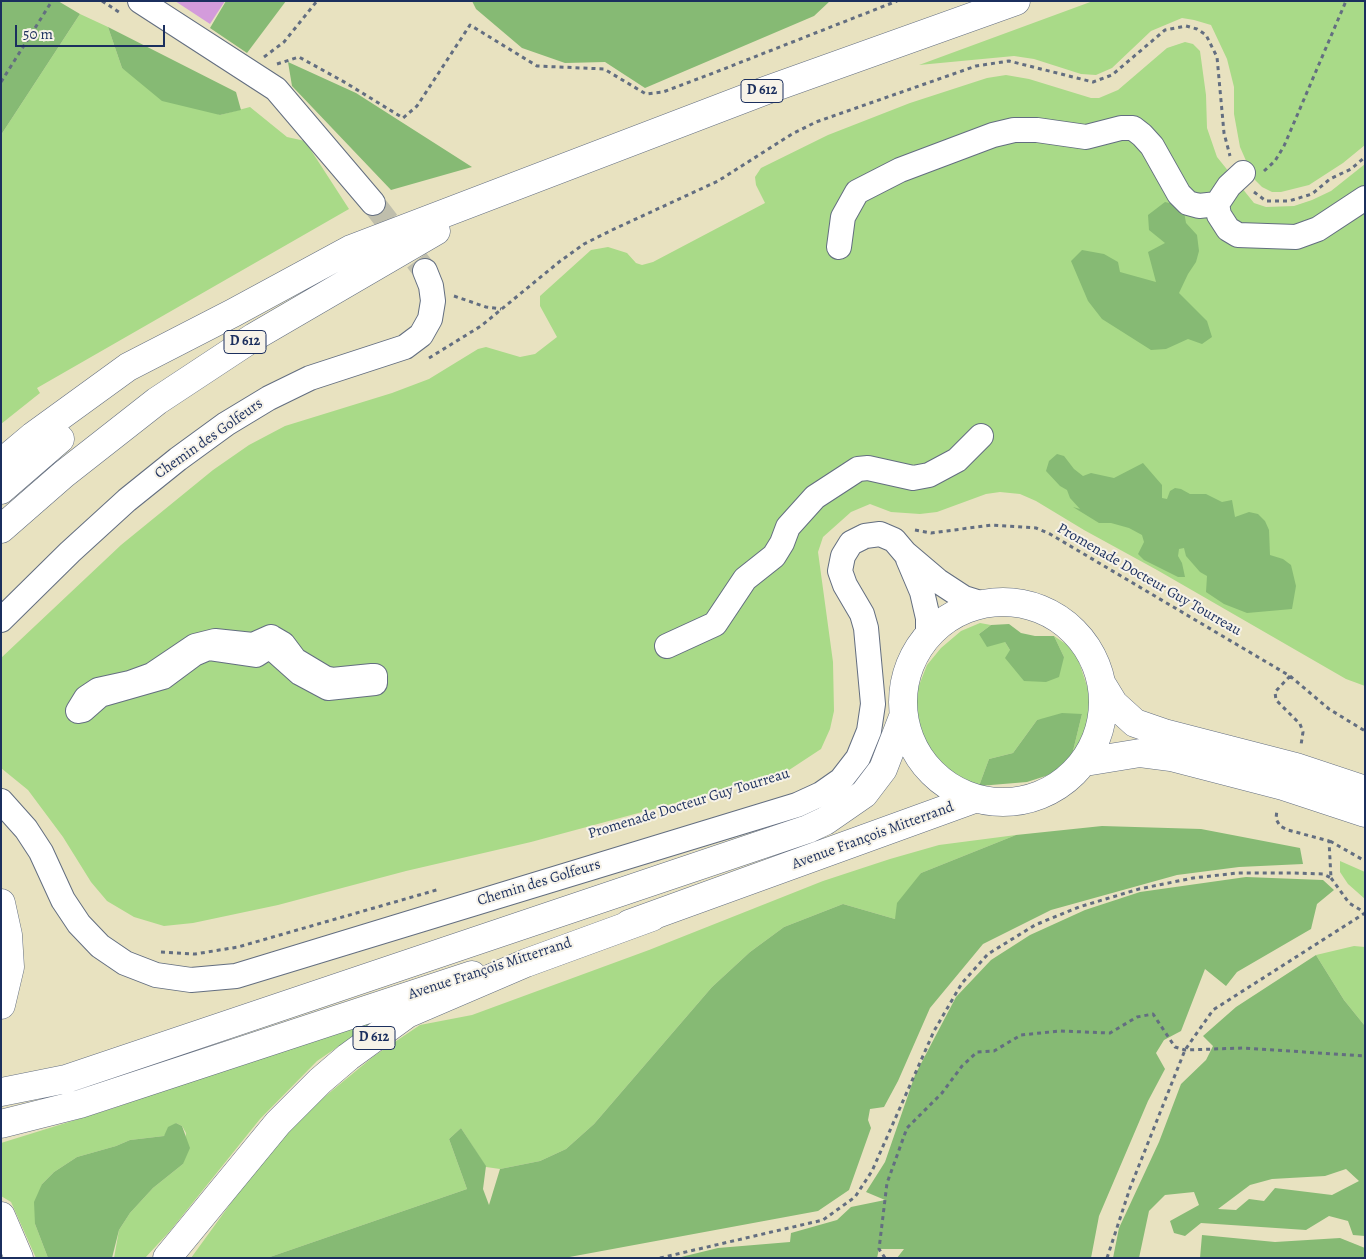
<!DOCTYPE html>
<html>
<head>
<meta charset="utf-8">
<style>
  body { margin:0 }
  #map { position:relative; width:1366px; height:1259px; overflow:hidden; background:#e8e2c0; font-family:Alegreya,serif }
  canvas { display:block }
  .frame { position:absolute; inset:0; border:2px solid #1b2f5e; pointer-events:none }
  .scale { position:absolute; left:15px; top:25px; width:150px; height:22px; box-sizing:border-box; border:2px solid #1b2f5e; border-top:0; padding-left:6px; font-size:15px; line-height:18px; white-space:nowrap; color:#1b2f5e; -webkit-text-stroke:4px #f7f3e8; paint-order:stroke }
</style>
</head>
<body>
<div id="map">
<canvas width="1366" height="1259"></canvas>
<div class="frame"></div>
<div class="scale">50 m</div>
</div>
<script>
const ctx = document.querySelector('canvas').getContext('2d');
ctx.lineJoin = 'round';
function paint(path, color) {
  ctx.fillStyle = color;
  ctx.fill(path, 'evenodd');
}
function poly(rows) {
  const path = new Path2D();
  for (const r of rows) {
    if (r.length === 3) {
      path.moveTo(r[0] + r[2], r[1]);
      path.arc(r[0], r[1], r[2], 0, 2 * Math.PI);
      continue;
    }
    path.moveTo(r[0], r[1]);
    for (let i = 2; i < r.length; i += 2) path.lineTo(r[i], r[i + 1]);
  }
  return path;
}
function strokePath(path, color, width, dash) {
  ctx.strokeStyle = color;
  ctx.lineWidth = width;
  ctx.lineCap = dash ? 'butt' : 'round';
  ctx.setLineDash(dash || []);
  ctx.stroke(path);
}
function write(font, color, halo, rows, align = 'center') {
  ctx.font = font + ' Alegreya,serif';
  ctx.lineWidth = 4;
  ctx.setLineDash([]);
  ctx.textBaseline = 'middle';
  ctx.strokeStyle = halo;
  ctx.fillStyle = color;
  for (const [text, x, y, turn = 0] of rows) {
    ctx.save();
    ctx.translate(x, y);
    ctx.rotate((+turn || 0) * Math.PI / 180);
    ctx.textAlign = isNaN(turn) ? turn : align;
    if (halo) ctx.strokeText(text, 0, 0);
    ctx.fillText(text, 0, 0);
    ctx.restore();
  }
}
paint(poly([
  [1093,1,1365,1,1365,145,1343,163,1309,185,1281,192,1272,192,1262,187,1254,179,1240,147,1234,114,1234,87,1227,59,1211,25,1194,20,1182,18,1151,31,1112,68,1096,75,1081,74,1034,59,1014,56,919,65],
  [80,14,108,27,122,68,220,115,250,107,287,137,305,141,349,209,37,388,40,393,1,424,1,135],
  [1185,42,1193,44,1200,51,1206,95,1207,128,1217,157,1254,203,1266,207,1294,206,1312,200,1331,191,1365,164,1365,686,1346,679,1157,570,1084,530,1036,501,1020,494,1000,492,986,494,937,512,920,514,891,512,870,504,851,512,823,537,818,552,833,662,834,711,830,729,821,749,783,774,531,842,406,871,278,905,193,923,164,926,134,917,107,901,91,882,63,837,28,790,1,768,1,658,121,545,213,470,249,445,285,426,392,393,429,379,478,349,486,347,520,357,535,354,557,337,540,306,540,296,591,250,608,247,627,253,636,263,642,265,653,262,765,203,756,185,755,177,761,168,828,135,910,103,987,78,1006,75,1029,79,1091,98,1099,98,1118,90,1167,48],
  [980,623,991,625,979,634,1005,642,1010,650,1064,657,1054,636,1075,650,1092,701,1090,717,1082,737,1072,755,1082,714,1037,720,1013,753,989,759,979,786,959,780,933,757,922,737,916,713,918,688,927,665,941,648,961,631],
  [1016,835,921,873,895,919,843,904,784,927,750,952,712,987,594,1124,566,1149,540,1161,500,1169,486,1167,461,1128,449,1139,467,1189,267,1258,191,1258,260,1163,305,1113,374,1056,420,1025,472,1015,649,950,823,881,890,859,939,845],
  [1340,861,1365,872,1365,899,1348,884,1340,872],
  [1354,946,1365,947,1365,1026,1344,1000,1316,955],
  [392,1010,317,1061,260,1119,170,1231,145,1258,114,1258,119,1230,130,1213,153,1188,183,1164,186,1133,182,1126,176,1123,164,1136,130,1140,116,1146,77,1157,54,1172,42,1184,35,1224,48,1258,36,1258,11,1202,1,1196,1,1143,114,1108]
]), '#a9da88');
paint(poly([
  [1,1,58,1,80,14,1,135],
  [226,1,286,1,247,53,210,28],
  [472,1,830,1,814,16,645,88,605,62,565,63,522,48,476,9],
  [108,27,236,92,241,110,220,115,162,101,122,68],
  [288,62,356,93,472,167,391,190,292,86],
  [1165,202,1183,206,1186,223,1197,235,1199,251,1196,262,1188,274,1179,293,1207,321,1212,337,1202,344,1188,339,1166,349,1151,350,1102,319,1088,301,1071,261,1082,250,1104,254,1118,262,1120,272,1156,282,1148,252,1165,243,1149,230,1148,215],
  [1057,454,1064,456,1074,469,1083,476,1091,473,1114,478,1143,463,1162,485,1162,498,1167,499,1170,491,1175,488,1181,489,1190,494,1206,494,1222,502,1232,500,1235,517,1249,512,1258,514,1265,521,1269,530,1270,555,1283,559,1291,565,1296,586,1292,609,1247,613,1224,604,1206,592,1207,576,1200,572,1186,556,1184,548,1179,549,1178,556,1182,563,1185,577,1178,577,1144,560,1138,554,1144,542,1142,535,1129,528,1111,523,1099,523,1073,507,1080,509,1070,498,1067,490,1060,486,1046,471,1049,461],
  [1009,624,1021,633,1035,636,1054,636,1064,657,1059,677,1046,682,1024,681,1005,658,1010,650,1005,642,987,647,979,634,991,625],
  [1062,713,1082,714,1072,755,1055,773,1027,782,979,786,989,759,1013,753,1037,720],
  [1102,826,1201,829,1300,848,1303,864,1239,867,1177,875,1051,910,983,944,930,1008,898,1081,884,1107,870,1109,868,1120,871,1128,849,1190,818,1211,564,1258,267,1258,467,1189,449,1139,461,1128,486,1166,483,1189,489,1205,500,1169,540,1161,566,1149,594,1124,712,987,750,952,784,927,843,904,895,919,897,903,921,873,1016,835],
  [1246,877,1323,880,1334,890,1317,904,1311,929,1237,972,1226,986,1205,969,1181,1031,1164,1040,1156,1053,1165,1069,1148,1101,1099,1216,1091,1258,897,1258,904,1249,879,1249,877,1258,677,1258,718,1248,790,1242,791,1233,837,1220,851,1207,885,1200,866,1192,885,1162,915,1075,956,997,991,960,1030,935,1085,910,1140,892],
  [1316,955,1344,1000,1365,1026,1365,1236,1353,1235,1348,1221,1329,1216,1306,1230,1201,1223,1185,1236,1174,1233,1170,1221,1199,1205,1194,1192,1165,1195,1149,1211,1139,1258,1113,1258,1119,1228,1159,1142,1181,1084,1206,1060,1213,1046,1203,1036,1236,1007],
  [1346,1169,1359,1181,1332,1195,1275,1188,1264,1201,1249,1199,1236,1210,1218,1209,1250,1185,1272,1179,1325,1176],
  [176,1123,182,1126,190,1148,183,1164,153,1188,130,1213,119,1230,112,1258,48,1258,35,1224,34,1202,42,1184,54,1172,77,1157,116,1146,130,1140,164,1136,168,1127],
  [1202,1235,1275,1242,1340,1238,1365,1248,1365,1258,1200,1258]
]), '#86ba74');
paint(poly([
  [175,1,225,1,210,24]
]), '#d39bdb');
strokePath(poly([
  [373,203,425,271]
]), '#bfbeac', 24, [24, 12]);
const minor = poly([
  [140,1,276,89,373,203],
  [1243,173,1229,186,1217,204,1219,215,1228,229,1238,235,1296,237,1318,229,1365,198],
  [839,247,843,217,857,192,900,170,993,135,1014,130,1037,130,1086,137,1121,128,1133,128,1142,135,1152,146,1179,194,1188,203,1199,206,1217,204],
  [908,559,922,592,928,618,928,633],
  [1,620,70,552,127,500,178,459,226,424,269,398,310,378,405,347,421,335,430,319,433,301,431,286,425,271],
  [271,637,283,644,295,660,325,678,332,680,372,676,375,676,375,683,328,688,300,673,272,648,267,648,256,655,208,648,194,654,163,677,100,695,83,710,78,711,86,698,98,690,130,683,152,675,195,646,215,641,253,645,271,637],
  [667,646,715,624,745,579,774,556,782,543,788,527,815,497,858,469,868,468,913,478,929,475,957,460,981,436],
  [1,801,26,829,41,852,63,900,79,924,100,946,125,963,156,975,191,980,236,976,797,805,821,794,841,780,858,758,869,731,873,704,866,628,862,614,845,585,840,571,843,556,851,543,865,536,880,534,894,540,905,553,938,581,964,598,980,603]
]);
const major = poly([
  [1003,702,100],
  [1103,686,1114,704,1135,723,1164,733,1296,767,1365,790],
  [1085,762,1140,753,1171,757,1283,786,1365,813],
  [629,924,974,799],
  [1,1092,66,1079,808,829,825,821,864,794,883,769,903,717],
  [1,1124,80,1104,472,975]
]);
const highway = poly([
  [1,463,33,436,128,367,233,313,351,249,767,90,1016,1],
  [1,490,60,439],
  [1,529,64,474,157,401,254,337,436,231],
  [1,903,8,935,10,967,1,1005],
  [1,1216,19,1258],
  [167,1258,278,1123,320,1081,348,1057,407,1014,526,963,652,917]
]);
strokePath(minor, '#636e80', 26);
strokePath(major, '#636e80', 29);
strokePath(highway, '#636e80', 29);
strokePath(poly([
  [102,1,122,14],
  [264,57,284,42,317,1],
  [277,64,299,57,346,83,403,118,417,106,470,25,537,66,604,69,646,94,663,92,716,72,897,1],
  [1,82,52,1],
  [1264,171,1275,161,1284,146,1346,1],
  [1254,192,1266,201,1289,201,1312,194,1330,179,1351,169,1365,157],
  [454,296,486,307,501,309],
  [429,358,481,326,559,262,584,244,612,230,718,181,792,134,816,122,976,66,1009,61,1093,82,1112,75,1165,30,1186,26,1197,29,1206,35,1217,57,1224,133,1230,156],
  [915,530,931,533,992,525,1036,528,1050,534,1290,676,1329,709,1365,731],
  [1290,676,1275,692,1276,700,1300,724,1303,732,1301,745],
  [1330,841,1365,861],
  [1331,878,1349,903,1364,912],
  [161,952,195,954,238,947,440,889],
  [660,1258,823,1220,855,1197,872,1171,934,1031,962,983,988,954,1035,925,1079,907,1139,889,1193,878,1238,873,1293,873,1323,874,1331,878,1329,841,1288,830,1280,826,1276,819,1277,809],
  [885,1258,879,1249,887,1183,907,1128,942,1093,962,1066,977,1052,994,1051,1021,1035,1060,1031,1110,1033,1137,1017,1153,1014,1175,1047,1185,1050,1243,1048,1365,1056],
  [1107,1258,1130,1188,1185,1050,1213,1010,1365,913]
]), '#636e80', 3, [4, 4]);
strokePath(minor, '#fff', 24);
strokePath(major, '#fff', 28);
strokePath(highway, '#fff', 28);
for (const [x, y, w] of [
  [762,91,42],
  [245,342,42],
  [374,1038,42]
]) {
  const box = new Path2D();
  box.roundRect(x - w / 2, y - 11.5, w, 23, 4);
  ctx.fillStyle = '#f7f3e8';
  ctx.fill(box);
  strokePath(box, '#1b2f5e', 1);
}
write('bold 14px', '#1b2f5e', null, [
  ["D 612",762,91],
  ["D 612",245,342],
  ["D 612",374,1038]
]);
write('15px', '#1b2f5e', '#f7f3e8', [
  ["Chemin des Golfeurs",209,439,-35],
  ["Promenade Docteur Guy Tourreau",1149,580,30],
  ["Promenade Docteur Guy Tourreau",689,804,-17],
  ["Avenue François Mitterrand",873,836,-20],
  ["Chemin des Golfeurs",539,883,-17],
  ["Avenue François Mitterrand",490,969,-18]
]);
</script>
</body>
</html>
